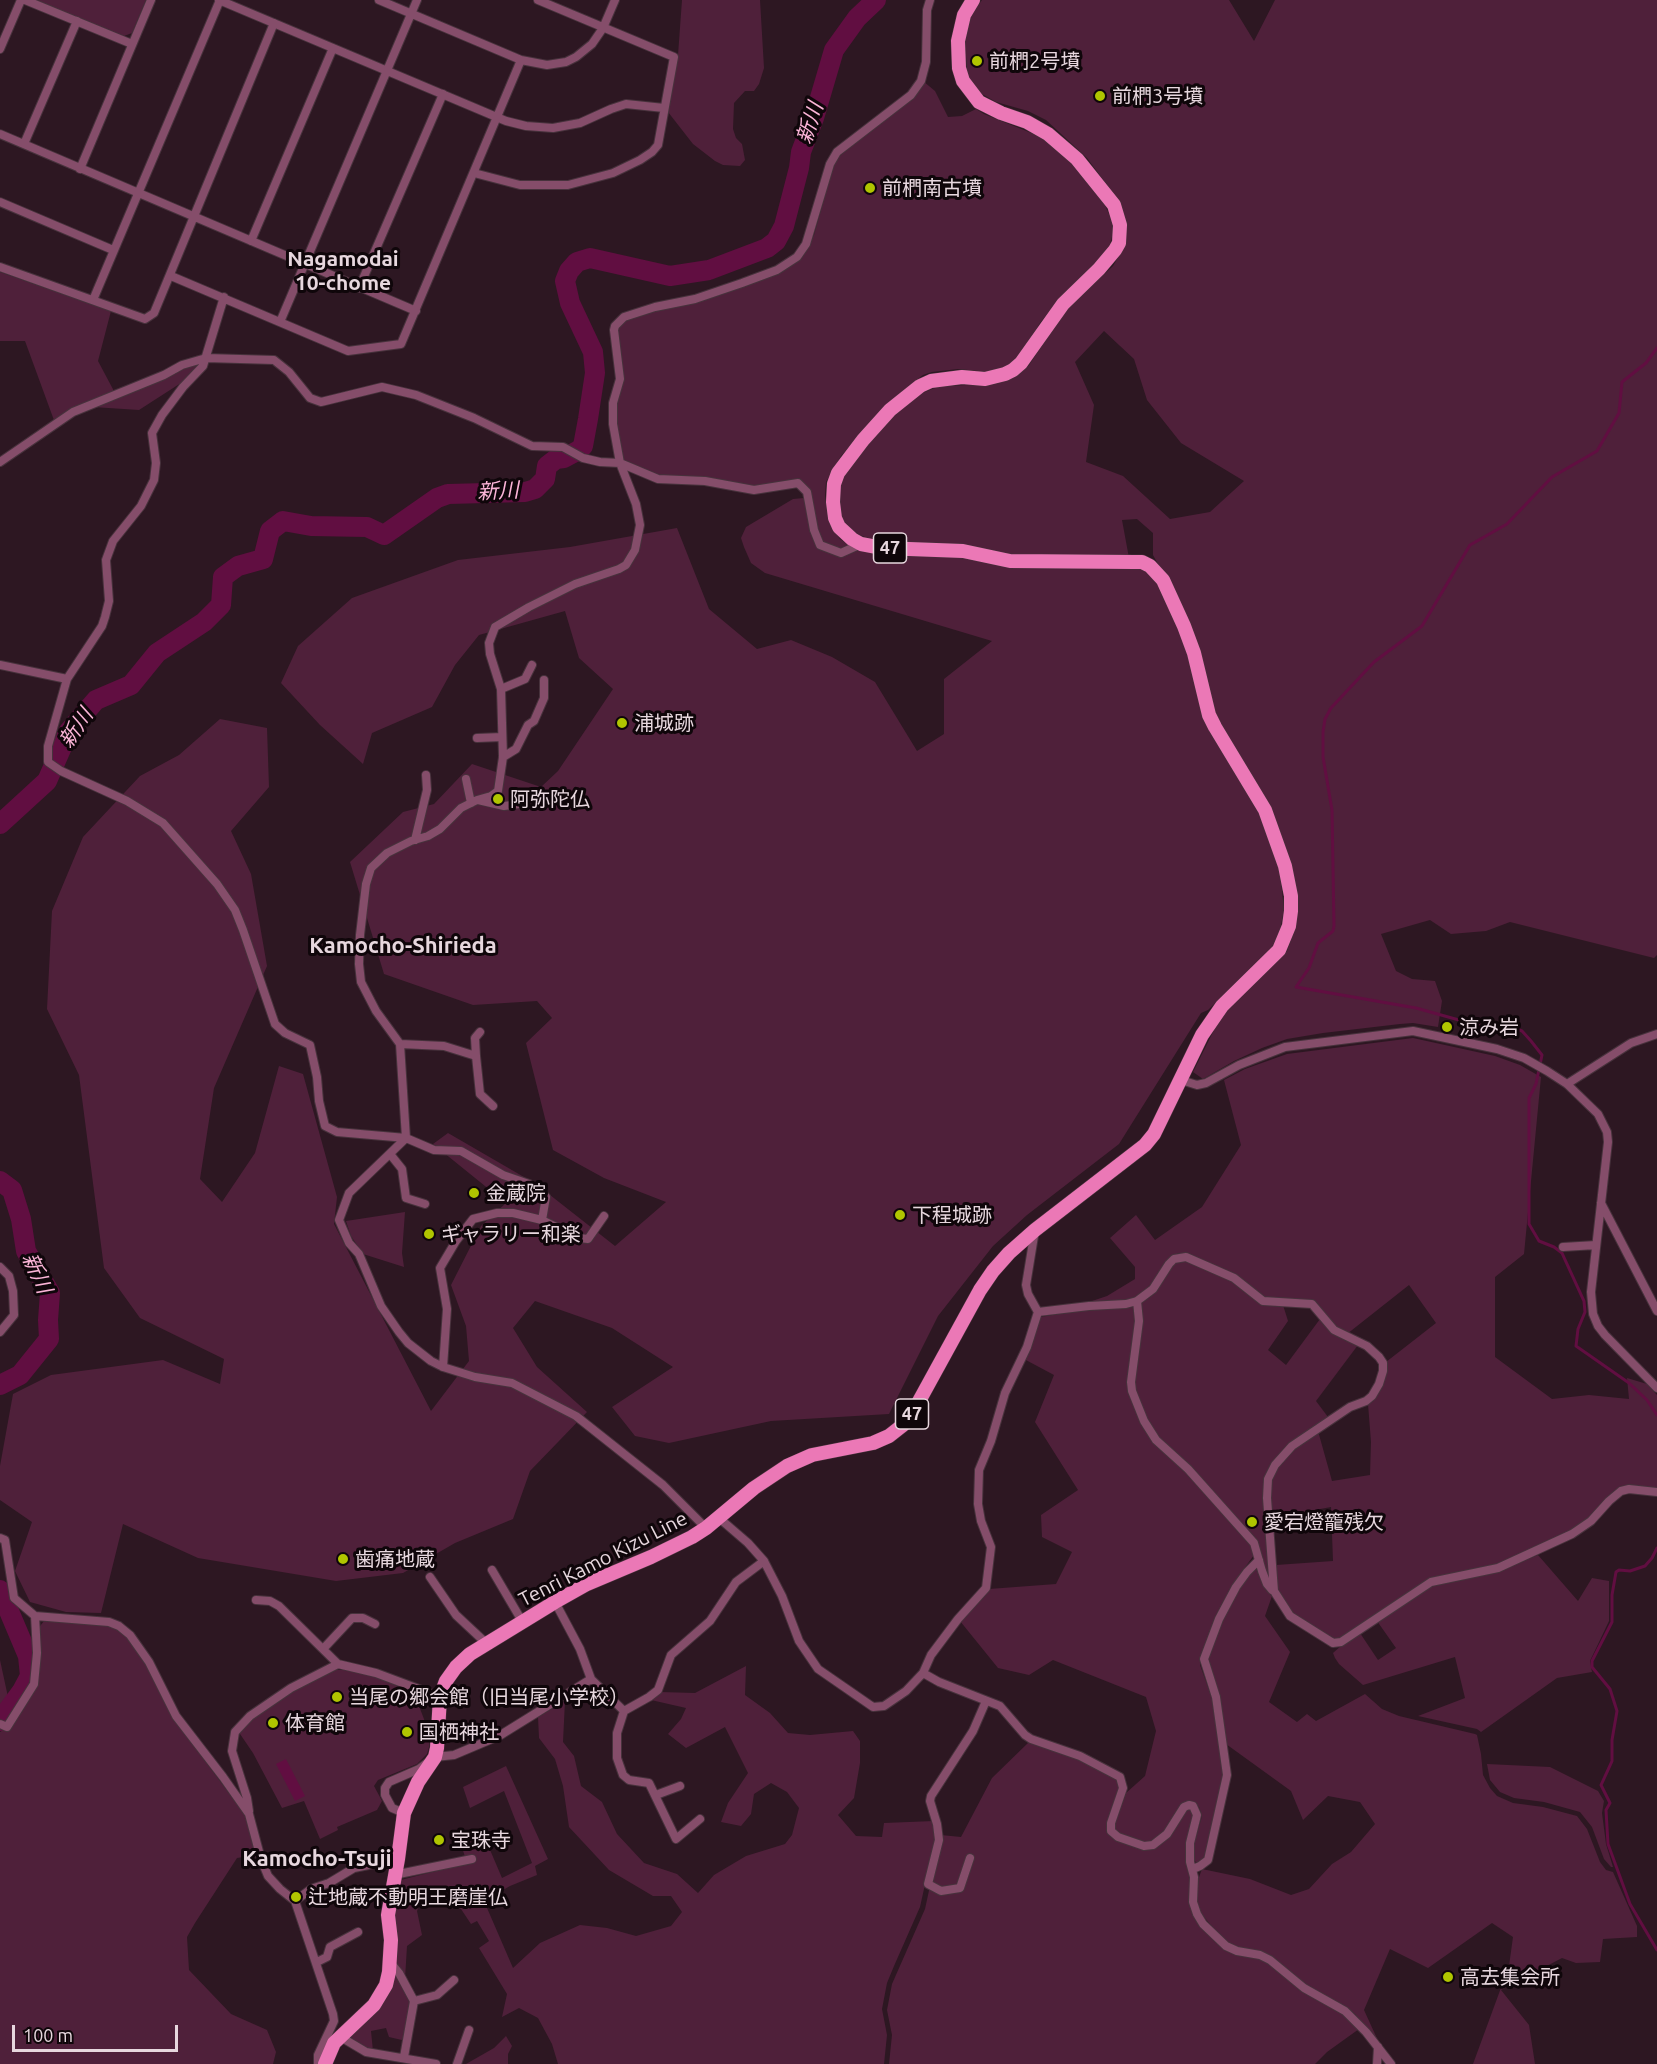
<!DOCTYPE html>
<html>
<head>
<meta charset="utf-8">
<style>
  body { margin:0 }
  #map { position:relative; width:1657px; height:2064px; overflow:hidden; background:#2d1722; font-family:Ubuntu,sans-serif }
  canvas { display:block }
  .scale { position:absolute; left:12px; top:2025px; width:166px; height:27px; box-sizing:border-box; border:3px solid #e7d7de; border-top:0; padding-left:8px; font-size:18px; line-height:21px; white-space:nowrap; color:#e7d7de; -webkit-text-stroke:4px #0f060a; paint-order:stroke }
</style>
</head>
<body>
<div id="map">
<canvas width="1657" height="2064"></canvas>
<div class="scale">100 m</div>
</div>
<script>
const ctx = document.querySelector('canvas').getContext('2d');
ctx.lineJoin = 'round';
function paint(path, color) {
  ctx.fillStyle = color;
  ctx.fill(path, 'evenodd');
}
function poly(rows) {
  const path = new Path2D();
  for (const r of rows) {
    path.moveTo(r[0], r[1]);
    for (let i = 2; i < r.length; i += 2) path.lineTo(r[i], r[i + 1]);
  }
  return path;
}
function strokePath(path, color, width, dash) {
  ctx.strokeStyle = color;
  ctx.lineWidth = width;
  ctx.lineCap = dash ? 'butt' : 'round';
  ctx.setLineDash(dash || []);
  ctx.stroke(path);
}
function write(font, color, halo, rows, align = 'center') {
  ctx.font = font + ' Ubuntu,"Noto Sans JP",sans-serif';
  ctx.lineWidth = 6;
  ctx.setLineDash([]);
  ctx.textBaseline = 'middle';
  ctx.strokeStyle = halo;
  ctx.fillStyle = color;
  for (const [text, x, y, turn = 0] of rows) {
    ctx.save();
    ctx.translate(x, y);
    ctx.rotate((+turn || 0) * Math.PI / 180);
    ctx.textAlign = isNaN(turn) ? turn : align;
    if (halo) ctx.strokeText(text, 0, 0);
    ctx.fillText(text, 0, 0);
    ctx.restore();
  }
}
paint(poly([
  [36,0,146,0,132,33,124,36],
  [682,0,760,0,764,68,759,84,754,91,745,91,734,103,733,129,736,138,742,144,745,160,740,166,723,165,715,161,693,144,668,112,678,55],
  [982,0,1229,0,1254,41,1275,0,1657,0,1657,955,1654,958,1510,922,1486,931,1451,934,1430,920,1381,934,1396,971,1412,979,1435,981,1442,1001,1438,1027,1413,1023,1400,1024,1323,1033,1287,1039,1262,1048,1234,1061,1203,1079,1193,1072,1217,1024,1227,1010,1287,951,1295,928,1298,899,1287,858,1221,731,1161,570,1153,555,1153,533,1137,519,1122,520,1129,558,1009,557,870,539,852,532,842,520,839,493,841,483,848,468,895,413,920,394,932,389,942,386,995,384,1013,378,1021,372,1029,365,1065,311,1113,266,1124,247,1126,231,1121,204,1087,158,1046,120,1028,111,996,102,982,94,972,85,967,74,965,39,968,24,974,11],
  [1104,331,1134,359,1147,400,1181,443,1244,481,1210,512,1170,519,1123,476,1086,462,1094,405,1075,362],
  [923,81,935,91,948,117,962,116,976,109,984,114,1039,136,1067,156,1102,198,1112,221,1113,233,1110,244,1103,255,1056,303,1040,323,1024,349,1011,363,1000,369,988,372,958,369,932,372,923,375,885,406,841,456,826,482,825,496,828,519,832,528,840,539,849,545,861,550,879,555,932,555,1139,566,1159,582,1193,666,1252,792,1280,871,1284,910,1279,935,1269,952,1208,1010,1201,1013,1119,1144,1027,1215,993,1246,938,1316,889,1414,771,1421,669,1443,635,1436,612,1407,673,1367,612,1328,535,1301,513,1328,537,1367,587,1412,530,1471,513,1519,455,1543,403,1573,336,1581,198,1558,123,1524,101,1613,66,1612,30,1602,15,1571,32,1522,0,1500,0,1466,13,1394,51,1375,163,1360,220,1384,224,1359,140,1318,104,1268,79,1075,47,1009,52,911,83,837,140,776,179,755,220,719,267,728,269,787,231,831,251,874,267,966,214,1088,200,1179,222,1202,255,1153,279,1066,303,1074,337,1197,334,1224,431,1411,469,1361,466,1326,451,1285,481,1226,506,1203,433,1144,448,1133,536,1184,615,1246,666,1202,604,1178,553,1150,526,1043,552,1018,537,1001,473,1005,384,974,350,862,403,812,434,804,472,764,541,787,558,771,613,689,579,658,565,611,479,635,455,665,432,707,372,733,363,764,320,725,281,683,298,646,352,598,458,560,570,547,677,528,709,609,757,649,791,640,832,657,875,682,917,751,944,734,944,679,992,641,765,573,751,563,744,547,741,538,746,527,793,499,804,498,809,490,805,484,801,482,744,488,659,477,623,462,616,423,617,329,620,324,636,315,730,291,807,249,814,235,834,163,850,144],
  [0,272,111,311,98,361,115,393,55,423,25,341,0,341],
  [197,365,184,381,139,410,93,407,172,370],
  [1413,1038,1495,1056,1520,1065,1541,1077,1524,1254,1495,1277,1495,1357,1552,1399,1589,1395,1629,1399,1627,1378,1647,1384,1657,1395,1657,1488,1620,1487,1606,1499,1589,1519,1570,1531,1497,1565,1430,1579,1339,1639,1334,1639,1293,1614,1277,1590,1276,1565,1333,1561,1331,1507,1272,1518,1270,1498,1272,1480,1277,1467,1294,1449,1318,1431,1332,1481,1370,1475,1371,1442,1368,1404,1386,1362,1436,1323,1409,1285,1347,1334,1336,1327,1313,1301,1265,1298,1187,1254,1179,1253,1172,1256,1151,1287,1136,1298,1126,1301,1089,1302,1107,1296,1135,1279,1135,1267,1110,1238,1136,1215,1155,1240,1202,1207,1241,1145,1224,1080,1245,1069,1287,1054],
  [405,1212,402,1253,404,1267,363,1254,351,1236,346,1221],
  [1185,1260,1233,1281,1253,1298,1283,1305,1288,1321,1268,1350,1286,1365,1320,1319,1332,1332,1344,1340,1358,1345,1316,1401,1328,1417,1290,1444,1272,1463,1269,1579,1259,1548,1158,1438,1147,1419,1136,1390,1136,1363,1143,1321,1140,1301,1149,1298,1156,1291,1176,1261],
  [1134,1307,1136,1321,1134,1407,1185,1471,1251,1544,1254,1555,1233,1584,1215,1617,1200,1658,1200,1665,1212,1698,1223,1775,1204,1858,1198,1863,1194,1861,1194,1844,1202,1816,1199,1807,1192,1801,1181,1804,1162,1834,1151,1841,1145,1842,1119,1833,1115,1830,1115,1824,1126,1793,1145,1776,1156,1731,1146,1697,1053,1660,1029,1675,998,1668,960,1621,989,1589,1056,1584,1072,1552,1042,1537,1041,1515,1078,1490,1035,1422,1054,1375,1024,1359,1041,1317,1085,1309],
  [1538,1555,1578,1601,1592,1578,1609,1581,1609,1621,1590,1661,1592,1672,1557,1678,1481,1732,1477,1729,1418,1716,1465,1698,1455,1657,1363,1685,1339,1664,1335,1658,1333,1653,1342,1645,1360,1633,1378,1660,1396,1648,1377,1621,1432,1585,1499,1571],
  [1254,1569,1258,1570,1265,1588,1272,1596,1265,1616,1290,1652,1269,1702,1297,1722,1307,1714,1316,1721,1365,1694,1382,1709,1399,1716,1475,1734,1477,1735,1481,1754,1483,1775,1490,1788,1497,1796,1513,1803,1543,1807,1577,1816,1587,1829,1600,1862,1606,1870,1613,1872,1637,1926,1637,1937,1603,1939,1600,1962,1576,1963,1562,1958,1501,1990,1529,2025,1535,2064,1473,2064,1509,1966,1513,1937,1492,1923,1428,1968,1390,1949,1364,2010,1380,2045,1355,2014,1347,2008,1306,1985,1272,1957,1238,1948,1223,1940,1200,1912,1196,1902,1195,1888,1202,1869,1250,1879,1291,1895,1309,1889,1332,1864,1351,1852,1375,1824,1360,1802,1328,1796,1303,1820,1291,1791,1226,1744,1220,1696,1207,1659,1222,1620,1239,1588],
  [44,1621,108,1626,117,1630,127,1637,146,1664,173,1718,246,1816,256,1855,237,1858,195,1923,187,1937,189,1970,231,2014,267,2030,276,2052,273,2064,0,2064,0,1732,13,1724,23,1710,38,1682,37,1630],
  [0,1660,8,1697,9,1719,0,1724],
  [746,1666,745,1695,770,1713,788,1733,810,1735,853,1731,860,1741,860,1763,854,1798,838,1815,856,1836,882,1837,884,1823,934,1821,936,1835,920,1907,894,1966,887,1983,882,2009,887,2035,884,2064,558,2064,552,2044,538,2018,519,2008,502,2017,507,1994,479,1948,489,1941,477,1921,471,1924,461,1909,425,1893,417,1911,422,1935,407,1946,405,1979,395,1965,394,1915,397,1881,467,1863,459,1838,482,1831,502,1878,532,1863,504,1791,470,1808,463,1787,506,1766,548,1859,535,1866,537,1875,510,1886,484,1901,513,1968,540,1943,580,1925,607,1928,636,1936,671,1926,682,1912,671,1896,653,1896,609,1870,569,1827,563,1786,555,1759,539,1738,538,1717,565,1701,563,1742,574,1756,581,1786,602,1802,617,1834,644,1863,677,1874,698,1893,714,1875,746,1856,785,1844,792,1835,799,1808,787,1792,771,1783,754,1794,751,1814,741,1826,721,1822,728,1803,748,1773,725,1727,686,1748,668,1734,681,1719,686,1708,651,1700,660,1692,695,1693],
  [332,1670,346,1670,387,1680,416,1698,430,1735,429,1747,427,1754,417,1764,378,1780,374,1786,382,1801,377,1810,337,1827,338,1830,320,1839,304,1801,282,1808,253,1753,238,1731,249,1719,294,1689],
  [1029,1742,1079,1759,1117,1779,1120,1787,1108,1832,1117,1840,1155,1848,1170,1836,1186,1810,1191,1809,1194,1815,1189,1888,1189,1902,1201,1926,1224,1949,1259,1958,1268,1963,1344,2014,1359,2029,1327,2052,1315,2064,889,2064,892,2035,887,2010,892,1984,925,1909,941,1835,961,1837,992,1778],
  [1487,1764,1550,1767,1598,1791,1604,1801,1602,1813,1606,1844,1613,1867,1611,1867,1604,1859,1592,1827,1580,1812,1544,1802,1514,1798,1500,1792,1490,1780],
  [395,1974,412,2002,406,2041,389,2037,386,2028,371,2031,373,2051,350,2041,350,2034,385,2000],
  [506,2036,512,2046,508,2054,508,2064,466,2064,494,2048]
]), '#4f203a');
paint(poly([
  [286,1759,305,1796,295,1801,276,1764]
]), '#610e41');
strokePath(poly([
  [1657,348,1646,363,1622,382,1619,413,1597,451,1552,477,1507,524,1470,545,1422,626,1374,662,1331,708,1325,719,1323,732,1323,757,1332,810,1334,926,1333,931,1318,943,1309,968,1296,987,1416,1008,1484,1027,1503,1030,1517,1029,1522,1031,1531,1041,1542,1055,1536,1084,1529,1098,1529,1224,1539,1241,1554,1247,1562,1253,1584,1301,1585,1312,1578,1329,1576,1346,1629,1383,1647,1400,1657,1415],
  [1657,1548,1652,1558,1645,1566,1630,1571,1619,1570,1616,1572,1612,1595,1612,1622,1592,1661,1592,1667,1610,1689,1617,1711,1612,1740,1612,1761,1601,1785,1610,1803,1606,1810,1608,1844,1630,1904,1657,1950]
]), '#610e41', 3);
strokePath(poly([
  [0,824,47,781,69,731,96,700,131,685,157,653,204,622,221,605,223,577,238,566,263,559,270,531,283,521,311,526,367,527,384,535,437,498,448,494,525,492,535,489,545,479,547,466,556,459,564,458,579,450,583,446,588,419,595,373,593,352,570,303,565,281,569,271,577,262,590,258,670,276,709,270,767,248,776,241,784,226,799,168,801,152,814,118,834,50,857,18,876,0],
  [0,1181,12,1190,21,1219,26,1251,50,1293,48,1320,49,1339,20,1375,0,1385],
  [0,1590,28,1656,30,1676,22,1691,0,1721]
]), '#610e41', 20);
const minor = poly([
  [25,0,132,44],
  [219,0,506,121,526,126,553,128,580,123,611,109,626,104,664,108],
  [379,0,521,60,547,65,566,62,576,57,592,44,603,28,615,0],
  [0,49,21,0],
  [0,134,416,311],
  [24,144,77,21],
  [80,169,151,0],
  [474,173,520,185,568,185,613,173,640,160,652,152,658,145,674,57,538,0],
  [0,202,113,250],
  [251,241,333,48],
  [0,267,145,319,154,313,274,23],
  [171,276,348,351,401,344,521,60],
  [359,288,443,94],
  [224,297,203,366,183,387,162,415,152,433,156,463,154,480,141,506,113,541,106,560,109,601,105,617,102,626,67,679,48,746,48,762,61,771,127,801,163,823,217,884,235,910,243,930,275,1024,285,1033,310,1045,317,1077,319,1101,325,1126,337,1132,406,1138,434,1150,461,1151,503,1175,529,1184,546,1197,542,1220],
  [93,300,220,0],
  [280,322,417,0],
  [0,462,73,412,164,375,182,365,206,358,274,360,289,372,310,398,321,402,382,387,416,395,474,418,532,446,563,447,583,458,600,462,620,463,658,479,705,481,754,490,798,483,807,492,814,530,820,545,841,553,861,544],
  [0,665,67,679],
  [501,689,525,679,532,665],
  [477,738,502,737],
  [503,757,516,749,528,725,534,721,544,698,544,680],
  [466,779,471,803],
  [478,800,504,806,534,802],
  [415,840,427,790,426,775],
  [400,1044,444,1046,476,1056,480,1094,493,1106],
  [476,1056,475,1038,480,1032],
  [1181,1080,1197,1085,1206,1083,1239,1065,1285,1047,1413,1031,1497,1049,1524,1058,1547,1071,1567,1084,1598,1114,1607,1132,1608,1142,1591,1292,1593,1314,1598,1326,1605,1335,1657,1388],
  [1567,1084,1631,1043,1657,1034],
  [406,1138,400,1044,376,1011,361,982,359,964,360,935,366,884,371,868,387,853,411,841,428,836,440,829,461,808,477,800,491,796,498,791,503,757,501,689,490,654,489,643,495,627,529,607,575,584,619,569,626,565,635,550,640,525,636,504,620,463,613,424,613,403,620,379,614,330,615,326,624,317,655,307,695,299,742,283,777,270,797,257,806,244,830,164,837,152,911,95,921,81,926,62,927,10,930,0],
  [406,1138,349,1193,339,1220,349,1243,359,1254,381,1306,399,1332,408,1343,431,1361,443,1367,475,1377,512,1383,576,1416,663,1485,706,1528],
  [390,1154,402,1169,406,1198,425,1204],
  [1601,1203,1657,1311],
  [1563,1247,1596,1245],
  [0,1267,9,1276,13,1291,14,1315,0,1332],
  [1137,1301,1139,1321,1131,1382,1132,1391,1144,1421,1156,1440,1188,1469,1254,1543,1262,1571,1267,1584,1272,1590],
  [1038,1312,1089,1306,1126,1304,1137,1301,1153,1289,1169,1264,1174,1259,1186,1257,1234,1278,1263,1301,1312,1304,1334,1330,1367,1346,1379,1357,1383,1363,1383,1371,1379,1384,1372,1396,1366,1401,1350,1407,1292,1446,1275,1465,1268,1479,1267,1498,1274,1591,1290,1616,1333,1643,1341,1642,1431,1582,1498,1568,1572,1534,1591,1521,1609,1501,1621,1491,1629,1489,1657,1492],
  [443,1367,447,1309,440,1268,456,1241,473,1219,497,1213,513,1213,542,1220,579,1238,588,1239,604,1216],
  [719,1518,748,1543,764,1561,782,1596,799,1641,818,1669,873,1707,884,1706,906,1691,923,1673,931,1655,958,1619,986,1588,991,1547,981,1521,978,1504,979,1470,991,1441,1005,1393,1027,1347,1038,1312,1028,1294,1026,1285,1035,1230],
  [0,1538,5,1540,14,1598,35,1616,109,1622,119,1626,130,1635,149,1662,176,1716,223,1777,249,1814,261,1859,268,1876,280,1889,295,1901,311,1889,329,1883,354,1868,398,1859],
  [492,1570,522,1621],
  [430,1577,456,1615,486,1643],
  [256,1600,270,1601,279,1606,338,1664,376,1673,440,1697],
  [555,1602,580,1649,591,1679,624,1711,649,1697,658,1690,671,1655,710,1621,736,1582,764,1561],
  [324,1648,352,1618,363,1618,375,1624],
  [923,1673,939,1682,1000,1706,1025,1735,1031,1739,1080,1756,1120,1777,1123,1788,1111,1823,1111,1831,1118,1837,1144,1846,1153,1845,1167,1834,1184,1807,1189,1805,1193,1806,1197,1815,1190,1843,1190,1862,1194,1877,1193,1902,1197,1914,1203,1924,1226,1946,1237,1951,1260,1955,1270,1960,1304,1988,1345,2011,1366,2032,1391,2064],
  [624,1711,617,1733,617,1758,623,1775,629,1780,649,1783,676,1839,700,1819],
  [0,1724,7,1727,34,1684,37,1653,35,1616],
  [656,1795,680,1786],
  [249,1811,247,1798,232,1751,235,1732,250,1716,291,1688,338,1664],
  [404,1813,392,1808,385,1795,385,1788,389,1782,419,1769,435,1757,454,1755,499,1736,591,1679],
  [970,1858,960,1888,941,1891,928,1884,939,1840,937,1824,930,1801,931,1796,973,1731,986,1701],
  [1193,1869,1200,1866,1208,1860,1227,1775,1216,1697,1204,1659,1219,1619,1236,1587,1247,1572,1259,1560],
  [394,1875,472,1859],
  [295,1901,333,2014,334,2021,318,2055,318,2064],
  [317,1962,327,1957,330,1947,358,1932],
  [390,1962,399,1973,414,2001,404,2057],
  [414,2001,437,1995,454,1980],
  [339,2036,366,2052,436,2064],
  [457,2064,469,2030],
  [1377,2064,1378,2047]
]);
const primary = poly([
  [325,2064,334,2043,374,2005,386,1985,389,1972,391,1940,388,1915,398,1859,404,1813,418,1782,435,1757,437,1748,440,1697,446,1681,456,1667,470,1654,555,1602,587,1584,651,1557,692,1537,706,1528,754,1488,787,1466,812,1455,873,1443,889,1436,903,1425,912,1414,980,1290,993,1271,1009,1253,1035,1230,1145,1145,1154,1134,1202,1035,1222,1006,1279,950,1289,926,1291,911,1291,896,1285,866,1265,810,1215,727,1209,715,1194,653,1184,626,1163,580,1150,566,1142,562,1134,562,1010,561,963,551,882,548,861,544,852,539,839,527,835,518,833,502,834,484,838,473,863,440,890,410,920,386,931,381,962,377,985,379,1005,374,1013,370,1021,363,1063,304,1099,269,1115,250,1119,243,1120,225,1114,205,1077,159,1048,134,1027,122,1001,113,979,102,963,81,959,68,958,41,964,15,973,0]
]);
strokePath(minor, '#47323c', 10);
strokePath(primary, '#47323c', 15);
strokePath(minor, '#854d6a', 8);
strokePath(primary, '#eb78b6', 14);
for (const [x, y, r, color] of [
  [977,61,6,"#b0c500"],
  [1100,96,6,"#b0c500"],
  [870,188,6,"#b0c500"],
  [622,723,6,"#b0c500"],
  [498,799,6,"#b0c500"],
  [1447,1027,6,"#b0c500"],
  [474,1193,6,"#b0c500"],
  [900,1215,6,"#b0c500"],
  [429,1234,6,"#b0c500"],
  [1252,1522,6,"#b0c500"],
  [343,1559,6,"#b0c500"],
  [337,1697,6,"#b0c500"],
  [273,1723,6,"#b0c500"],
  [407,1732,6,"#b0c500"],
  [439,1840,6,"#b0c500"],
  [296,1897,6,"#b0c500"],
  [1448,1977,6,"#b0c500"]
]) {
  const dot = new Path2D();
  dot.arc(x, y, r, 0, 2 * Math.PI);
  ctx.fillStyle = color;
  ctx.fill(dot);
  strokePath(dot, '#0f060a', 2);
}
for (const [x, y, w] of [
  [890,548,33],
  [912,1414,33]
]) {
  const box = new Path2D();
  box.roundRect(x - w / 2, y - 15, w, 30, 4.5);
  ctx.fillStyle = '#0f060a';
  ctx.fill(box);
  strokePath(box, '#e7d7de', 1.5);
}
write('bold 18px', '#e7d7de', null, [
  ["47",890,548],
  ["47",912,1414]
]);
write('20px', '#e7d7de', '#0f060a', [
  ["前椚2号墳",989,61],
  ["前椚3号墳",1112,96],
  ["前椚南古墳",882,188],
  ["浦城跡",634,723],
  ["阿弥陀仏",510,799],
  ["涼み岩",1459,1027],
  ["金蔵院",486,1193],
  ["下程城跡",912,1215],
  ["ギャラリー和楽",441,1234],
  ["愛宕燈籠残欠",1264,1522],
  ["歯痛地蔵",355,1559],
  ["当尾の郷会館（旧当尾小学校）",349,1697],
  ["体育館",285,1723],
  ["国栖神社",419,1732],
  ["宝珠寺",451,1840],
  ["辻地蔵不動明王磨崖仏",308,1897],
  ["高去集会所",1460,1977]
], 'left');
write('20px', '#e7d7de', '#0f060a', [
  ["Tenri Kamo Kizu Line",603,1559,-27]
]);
write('italic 21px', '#fbb4d7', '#0f060a', [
  ["新川",810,123,-72],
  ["新川",498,491,-3],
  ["新川",76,728,-56],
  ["新川",37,1273,66]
]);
write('bold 21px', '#e7d7de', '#0f060a', [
  ["Nagamodai",343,259],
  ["10-chome",343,283]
]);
write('bold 22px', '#e7d7de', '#0f060a', [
  ["Kamocho-Shirieda",403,946],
  ["Kamocho-Tsuji",317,1859]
]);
</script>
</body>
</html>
